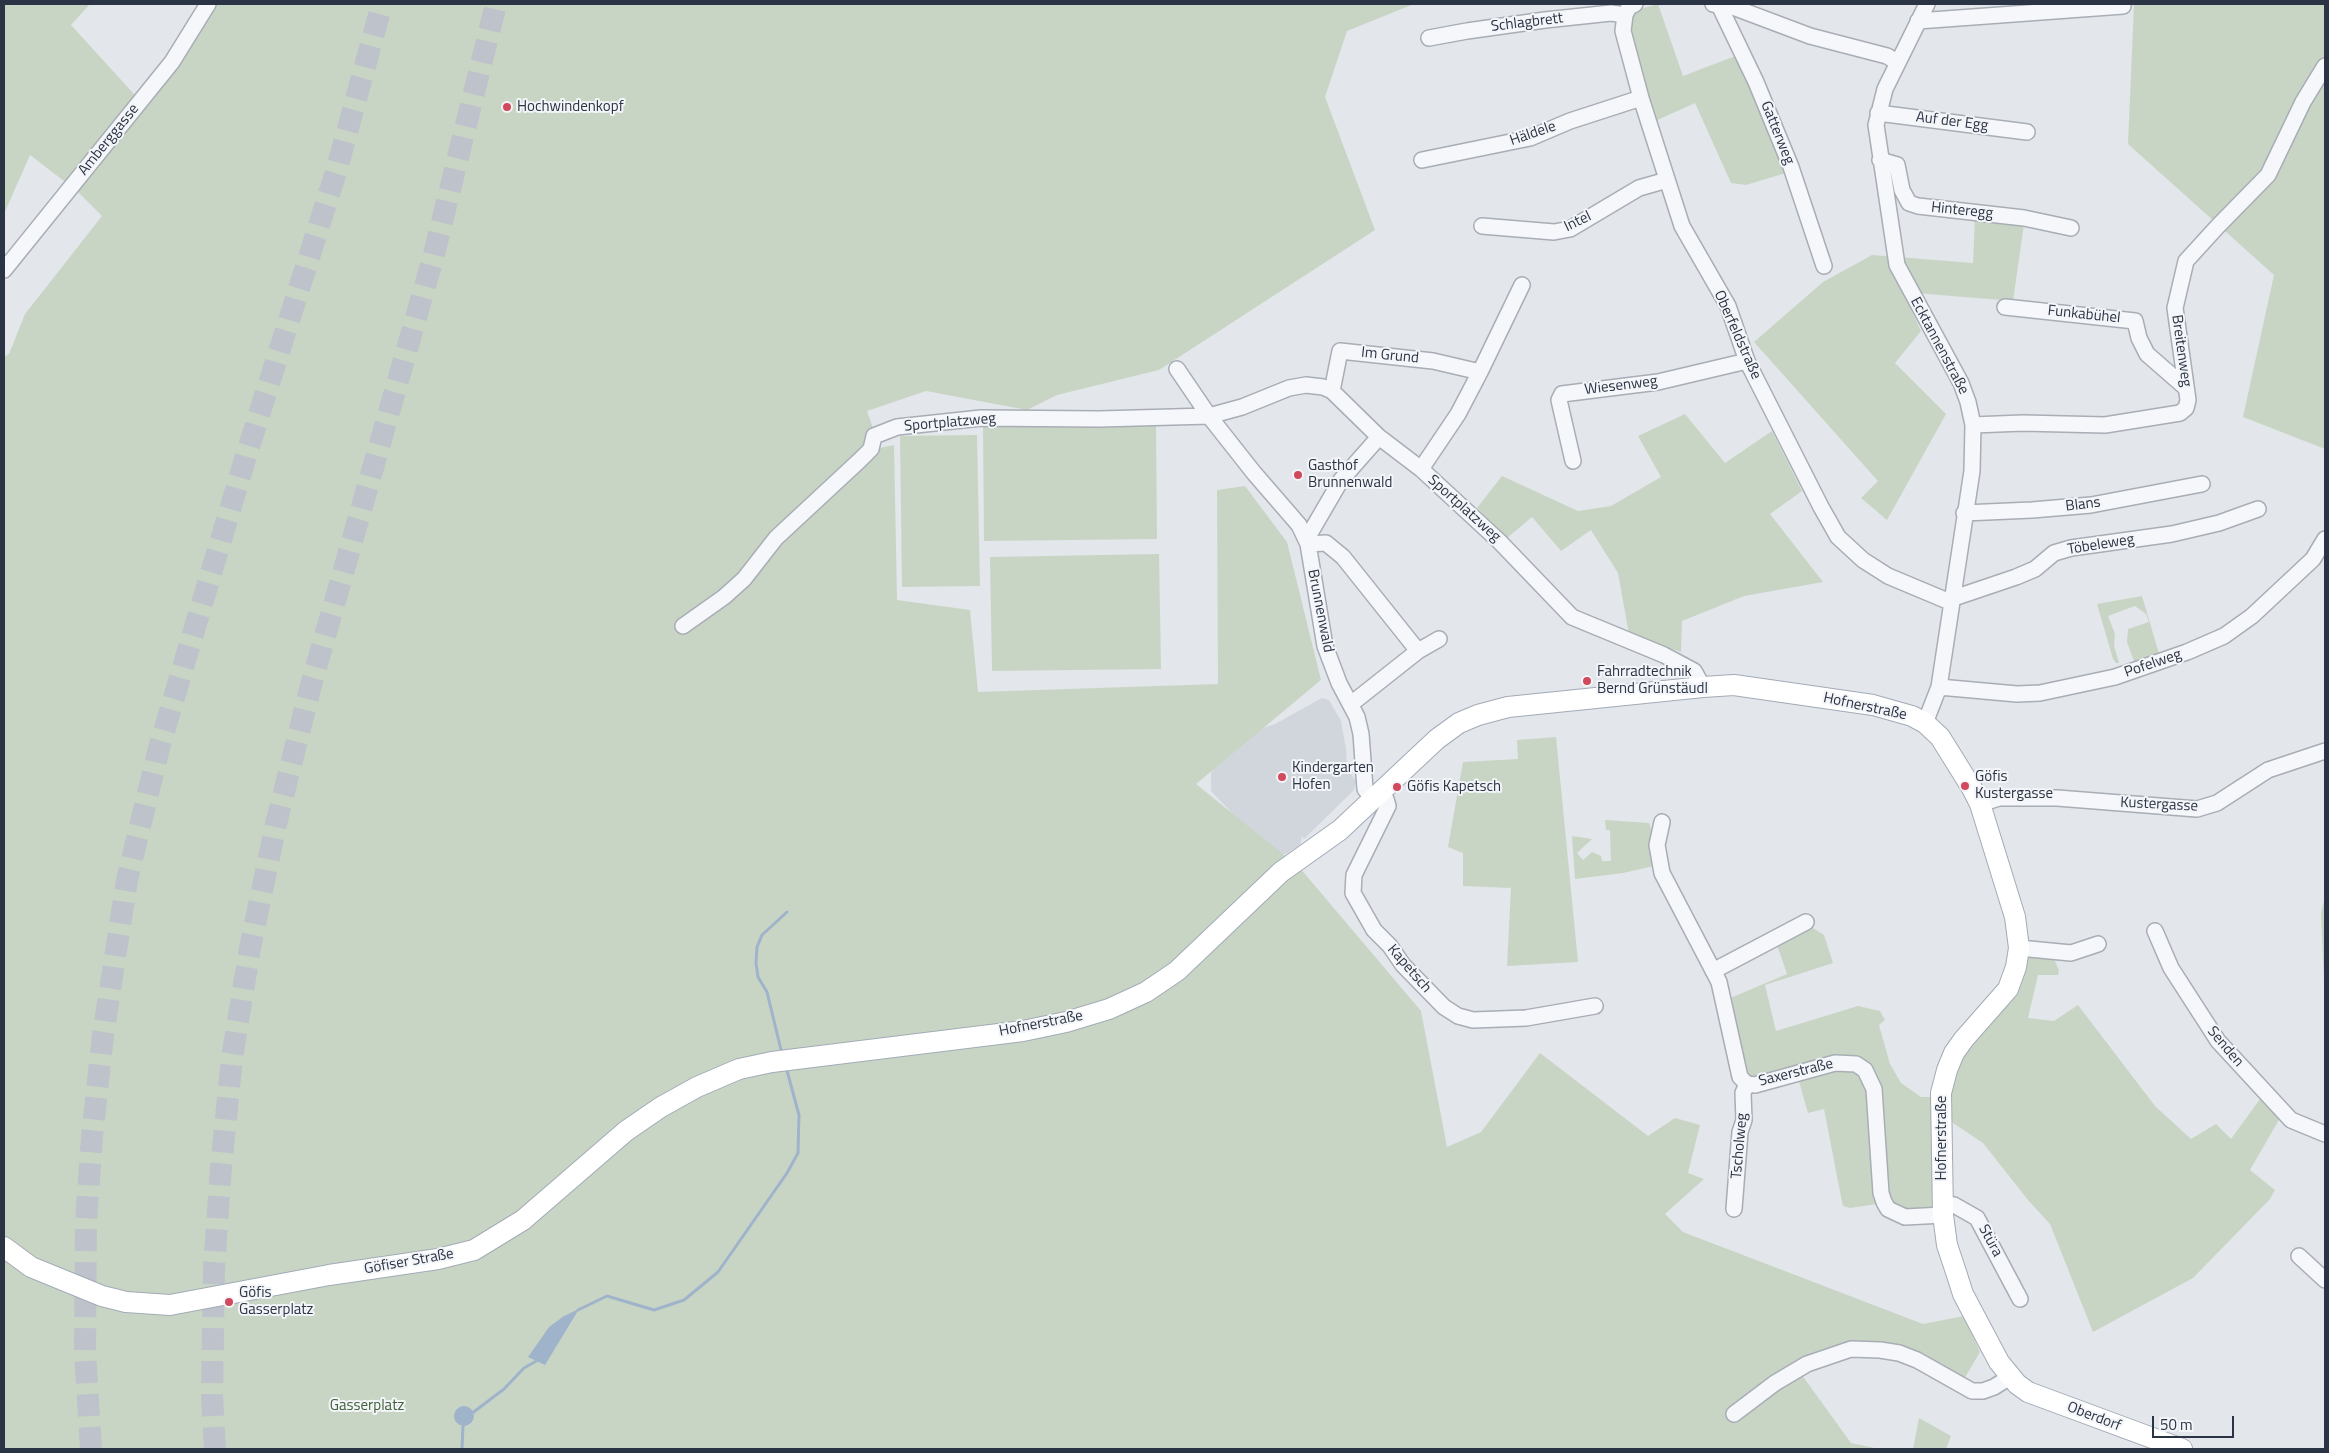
<!DOCTYPE html>
<html>
<head>
<meta charset="utf-8">
<style>
  body { margin:0 }
  #map { position:relative; width:2329px; height:1453px; overflow:hidden; background:#e3e6eb; font-family:"Titillium Web",sans-serif }
  canvas { display:block }
  .frame { position:absolute; inset:0; border:5px solid #2b3444; pointer-events:none }
  .scale { position:absolute; left:2152px; top:1416px; width:82px; height:22px; box-sizing:border-box; border:2px solid #2b3444; border-top:0; padding-left:6px; font-size:15px; line-height:18px; white-space:nowrap; color:#2b3444; -webkit-text-stroke:4px #f3f5f9; paint-order:stroke }
</style>
</head>
<body>
<div id="map">
<canvas width="2329" height="1453"></canvas>
<div class="frame"></div>
<div class="scale">50 m</div>
</div>
<script>
const ctx = document.querySelector('canvas').getContext('2d');
ctx.lineJoin = 'round';
function paint(path, color) {
  ctx.fillStyle = color;
  ctx.fill(path, 'evenodd');
}
function poly(rows) {
  const path = new Path2D();
  for (const r of rows) {
    if (r.length === 3) {
      path.moveTo(r[0] + r[2], r[1]);
      path.arc(r[0], r[1], r[2], 0, 2 * Math.PI);
      continue;
    }
    path.moveTo(r[0], r[1]);
    for (let i = 2; i < r.length; i += 2) path.lineTo(r[i], r[i + 1]);
  }
  return path;
}
function strokePath(path, color, width, dash) {
  ctx.strokeStyle = color;
  ctx.lineWidth = width;
  ctx.lineCap = dash ? 'butt' : 'round';
  ctx.setLineDash(dash || []);
  ctx.stroke(path);
}
function write(font, color, halo, rows, align = 'center') {
  ctx.font = font + ' "Titillium Web",sans-serif';
  ctx.lineWidth = 4;
  ctx.setLineDash([]);
  ctx.textBaseline = 'middle';
  ctx.strokeStyle = halo;
  ctx.fillStyle = color;
  for (const [text, x, y, turn = 0] of rows) {
    ctx.save();
    ctx.translate(x, y);
    ctx.rotate((+turn || 0) * Math.PI / 180);
    ctx.textAlign = isNaN(turn) ? turn : align;
    if (halo) ctx.strokeText(text, 0, 0);
    ctx.fillText(text, 0, 0);
    ctx.restore();
  }
}
paint(poly([
  [1322,698,1329,700,1341,721,1346,749,1347,768,1356,781,1354,790,1304,839,1302,836,1300,845,1286,854,1280,854,1232,813,1211,791,1211,773,1224,751,1242,735,1275,724]
]), '#d1d6dd');
paint(poly([
  [4,4,90,4,71,25,144,105,209,4,1414,4,1347,31,1325,97,1375,230,1159,370,1057,395,1027,410,926,391,867,411,880,448,894,445,897,600,970,610,978,692,1218,684,1217,490,1245,486,1287,542,1321,680,1196,784,1299,867,1421,1011,1447,1147,1481,1132,1540,1053,1648,1136,1675,1118,1700,1125,1688,1173,1704,1179,1665,1214,1683,1232,1923,1324,1964,1316,1980,1352,1960,1386,1898,1346,1794,1364,1851,1443,1879,1449,4,1449,4,357,9,354,25,314,102,216,77,191,30,155,4,214],
  [465,1406,474,1415,473,1421,469,1425,459,1408],
  [1658,4,1683,76,1738,55,1789,172,1746,185,1731,183,1695,103,1653,122,1629,28,1632,16,1640,9],
  [2134,4,2325,4,2325,449,2243,417,2274,275,2128,144],
  [1975,218,2024,224,2013,301,1903,292,1921,331,1895,363,1946,414,1887,520,1861,498,1878,481,1754,342,1823,282,1872,255,1973,263],
  [1685,414,1725,463,1772,431,1802,491,1770,514,1823,582,1744,596,1682,621,1681,652,1629,634,1618,573,1591,530,1561,551,1532,517,1507,538,1477,508,1502,476,1578,511,1611,506,1661,477,1638,436],
  [1156,425,1157,539,984,541,983,427],
  [977,435,980,586,902,587,900,436],
  [1159,554,1161,669,992,671,990,557],
  [2142,596,2160,657,2135,664,2127,642,2128,629,2149,622,2146,614,2135,606,2108,616,2115,634,2114,646,2119,663,2116,663,2113,659,2097,604],
  [1556,737,1578,962,1507,966,1511,888,1463,886,1463,853,1448,847,1463,762,1518,759,1517,740],
  [1605,820,1649,823,1653,835,1654,866,1623,873,1575,879,1572,836,1592,839,1577,853,1583,860,1592,852,1601,856,1602,861,1611,861,1610,830,1606,830],
  [2325,897,2325,1004,2321,913],
  [1811,927,1824,935,1833,963,1765,985,1776,1031,1858,1006,1880,1011,1885,1020,1879,1025,1890,1064,1901,1083,1921,1097,1933,1097,1935,1210,1900,1211,1886,1196,1867,1066,1760,1079,1752,1078,1746,1074,1728,999,1787,974,1776,942],
  [2023,956,2053,956,2059,971,2058,975,2038,975,2028,1018,2054,1021,2078,1005,2155,1106,2191,1139,2216,1124,2231,1139,2263,1095,2280,1118,2250,1170,2275,1190,2270,1199,2193,1278,2093,1332,2050,1224,2028,1200,1983,1143,1953,1123,1945,1109,1952,1071],
  [1850,1067,1867,1081,1877,1204,1850,1208,1843,1206,1842,1202,1824,1109,1808,1113,1798,1078],
  [1919,1418,1951,1436,1946,1449,1913,1449]
]), '#c9d5c4');
paint(poly([
  [579,1309,545,1365,528,1357,549,1327,564,1316],
  [464,1416,10]
]), '#9fb4cb');
strokePath(poly([
  [782,1054,767,992,758,977,756,963,757,947,762,935,787,912],
  [578,1310,607,1296,654,1310,684,1300,718,1272,787,1173,798,1153,799,1115,786,1067],
  [471,1414,504,1389,524,1368,538,1360],
  [462,1449,463,1426,465,1423]
]), '#9fb4cb', 3);
strokePath(poly([
  [91,1449,85,1353,86,1221,92,1137,103,1035,127,880,159,748,246,456,336,172,382,4],
  [215,1449,212,1396,214,1268,221,1167,232,1058,250,948,276,824,311,685,433,258,496,4]
]), '#bec2ca', 22, [22, 11]);
const minor = poly([
  [1635,4,1629,7,1625,15,1623,31,1641,98,1682,226,1728,306,1747,361,1821,507,1838,537,1863,560,1888,576,1950,602],
  [1713,4,1733,7,1810,36,1887,56,1897,62],
  [1719,5,1756,82,1791,167,1824,266],
  [1918,21,2123,6],
  [1429,38,1467,31,1545,20,1611,13,1625,15],
  [1878,113,2027,132],
  [1422,160,1530,138,1570,121,1641,98],
  [1880,160,1897,165,1902,190,1909,203,1918,206,2024,218,2071,228],
  [1482,226,1554,232,1570,229,1639,188,1667,180],
  [4,270,172,62,208,4],
  [2005,307,2135,321,2139,338,2147,354,2186,388],
  [1177,369,1209,416,1254,473,1299,525,1308,544,1326,543,1343,557,1418,651],
  [1480,372,1522,285],
  [1332,391,1340,351,1433,361,1480,372,1458,414,1421,469],
  [1973,425,2023,423,2105,425,2180,413,2186,408,2188,400,2175,308,2186,261,2218,226,2268,175,2303,102,2325,66],
  [1573,461,1559,400,1562,394,1658,382,1747,361],
  [1964,513,2032,510,2091,505,2202,484],
  [1951,599,2016,577,2035,569,2054,553,2071,548,2172,534,2219,523,2258,509],
  [683,626,724,597,744,579,776,538,860,460,871,449,874,436,897,427,981,418,1099,419,1209,416,1242,407,1289,388,1306,385,1323,387,1332,391,1379,437,1421,469,1499,541,1572,617,1664,655,1694,671,1703,687],
  [1939,687,2017,694,2040,693,2115,677,2187,652,2224,636,2252,616,2313,559,2325,539],
  [1351,704,1418,651,1439,639],
  [1925,723,1939,687,1972,471,1973,425,1968,402,1961,383,1897,265,1876,125,1885,89,1927,4],
  [1380,793,1386,799,1388,806,1354,875,1353,893,1374,930,1390,946,1403,965,1444,1007,1458,1016,1473,1020,1526,1018,1595,1006],
  [1373,799,1365,789,1361,734,1357,717,1339,683,1325,646,1308,544,1309,535,1341,480,1379,437],
  [1980,804,1999,798,2057,798,2197,809,2217,803,2268,770,2325,751],
  [1662,822,1657,845,1662,873,1719,982,1740,1077,1747,1084,1755,1085,1835,1063,1856,1064,1865,1070,1874,1089,1881,1193,1884,1202,1888,1209,1905,1217,1943,1215],
  [2155,931,2171,968,2218,1041,2291,1120,2325,1134],
  [2019,948,2071,953,2098,944],
  [1713,971,1806,922],
  [1942,1204,1954,1205,1977,1218,2020,1299],
  [1734,1209,1740,1132,1744,1120,1743,1093,1747,1084],
  [2299,1256,2325,1280],
  [1734,1414,1775,1383,1807,1364,1851,1349,1880,1350,1899,1353,1917,1360,1972,1391,1983,1391,1994,1387,2010,1377]
]);
const major = poly([
  [4,1247,31,1267,102,1296,126,1302,170,1305,329,1275,438,1259,474,1250,523,1220,626,1131,661,1107,697,1087,739,1069,772,1062,1023,1031,1066,1022,1109,1009,1146,992,1177,971,1281,872,1340,830,1437,739,1459,723,1478,715,1508,707,1703,687,1734,685,1873,705,1912,716,1925,723,1940,737,1973,790,1980,804,2015,917,2019,948,2016,967,2008,989,1964,1039,1954,1053,1947,1070,1941,1093,1943,1215,1947,1245,1956,1272,1963,1294,1999,1362,2017,1384,2028,1392,2182,1449]
]);
strokePath(minor, '#a8adb6', 18);
strokePath(major, '#a2abb7', 22);
strokePath(minor, '#f6f7fa', 15);
strokePath(major, '#fff', 20);
for (const [x, y, r, color] of [
  [507,107,5,"#d0495c"],
  [1298,475,5,"#d0495c"],
  [1587,681,5,"#d0495c"],
  [1282,777,5,"#d0495c"],
  [1965,786,5,"#d0495c"],
  [1397,787,5,"#d0495c"],
  [229,1302,5,"#d0495c"]
]) {
  const dot = new Path2D();
  dot.arc(x, y, r, 0, 2 * Math.PI);
  ctx.fillStyle = color;
  ctx.fill(dot);
  strokePath(dot, '#f3f5f9', 2);
}
write('15px', '#2b3444', '#f3f5f9', [
  ["Schlagbrett",1527,23,-7],
  ["Auf der Egg",1952,122,7],
  ["Gatterweg",1777,133,68],
  ["Häldele",1533,134,-19],
  ["Amberggasse",109,140,-51],
  ["Hinteregg",1962,211,6],
  ["Intel",1578,222,-26],
  ["Funkabühel",2084,315,6],
  ["Oberfeldstraße",1737,335,66],
  ["Ecktannenstraße",1939,346,62],
  ["Breitenweg",2181,351,82],
  ["Im Grund",1390,356,6],
  ["Wiesenweg",1621,386,-7],
  ["Sportplatzweg",950,423,-5],
  ["Blans",2083,505,-7],
  ["Sportplatzweg",1464,509,42],
  ["Töbeleweg",2101,545,-9],
  ["Brunnenwald",1320,611,79],
  ["Pofelweg",2153,664,-19],
  ["Hofnerstraße",1865,707,12],
  ["Kustergasse",2159,805,3],
  ["Kapetsch",1409,969,49],
  ["Hofnerstraße",1041,1024,-11],
  ["Senden",2225,1047,50],
  ["Saxerstraße",1796,1073,-14],
  ["Hofnerstraße",1942,1138,-90],
  ["Tscholweg",1740,1146,-85],
  ["Stüra",1990,1241,62],
  ["Göfiser Straße",409,1262,-10],
  ["Oberdorf",2094,1417,21]
]);
write('15px', '#2b3444', '#f3f5f9', [
  ["Hochwindenkopf",517,107],
  ["Gasthof",1308,466],
  ["Brunnenwald",1308,483],
  ["Fahrradtechnik",1597,672],
  ["Bernd Grünstäudl",1597,689],
  ["Kindergarten",1292,768],
  ["Hofen",1292,785],
  ["Göfis",1975,777],
  ["Kustergasse",1975,794],
  ["Göfis Kapetsch",1407,787],
  ["Göfis",239,1293],
  ["Gasserplatz",239,1310]
], 'left');
write('15px', '#3f6038', '#f3f5f9', [
  ["Gasserplatz",367,1406]
]);
</script>
</body>
</html>
